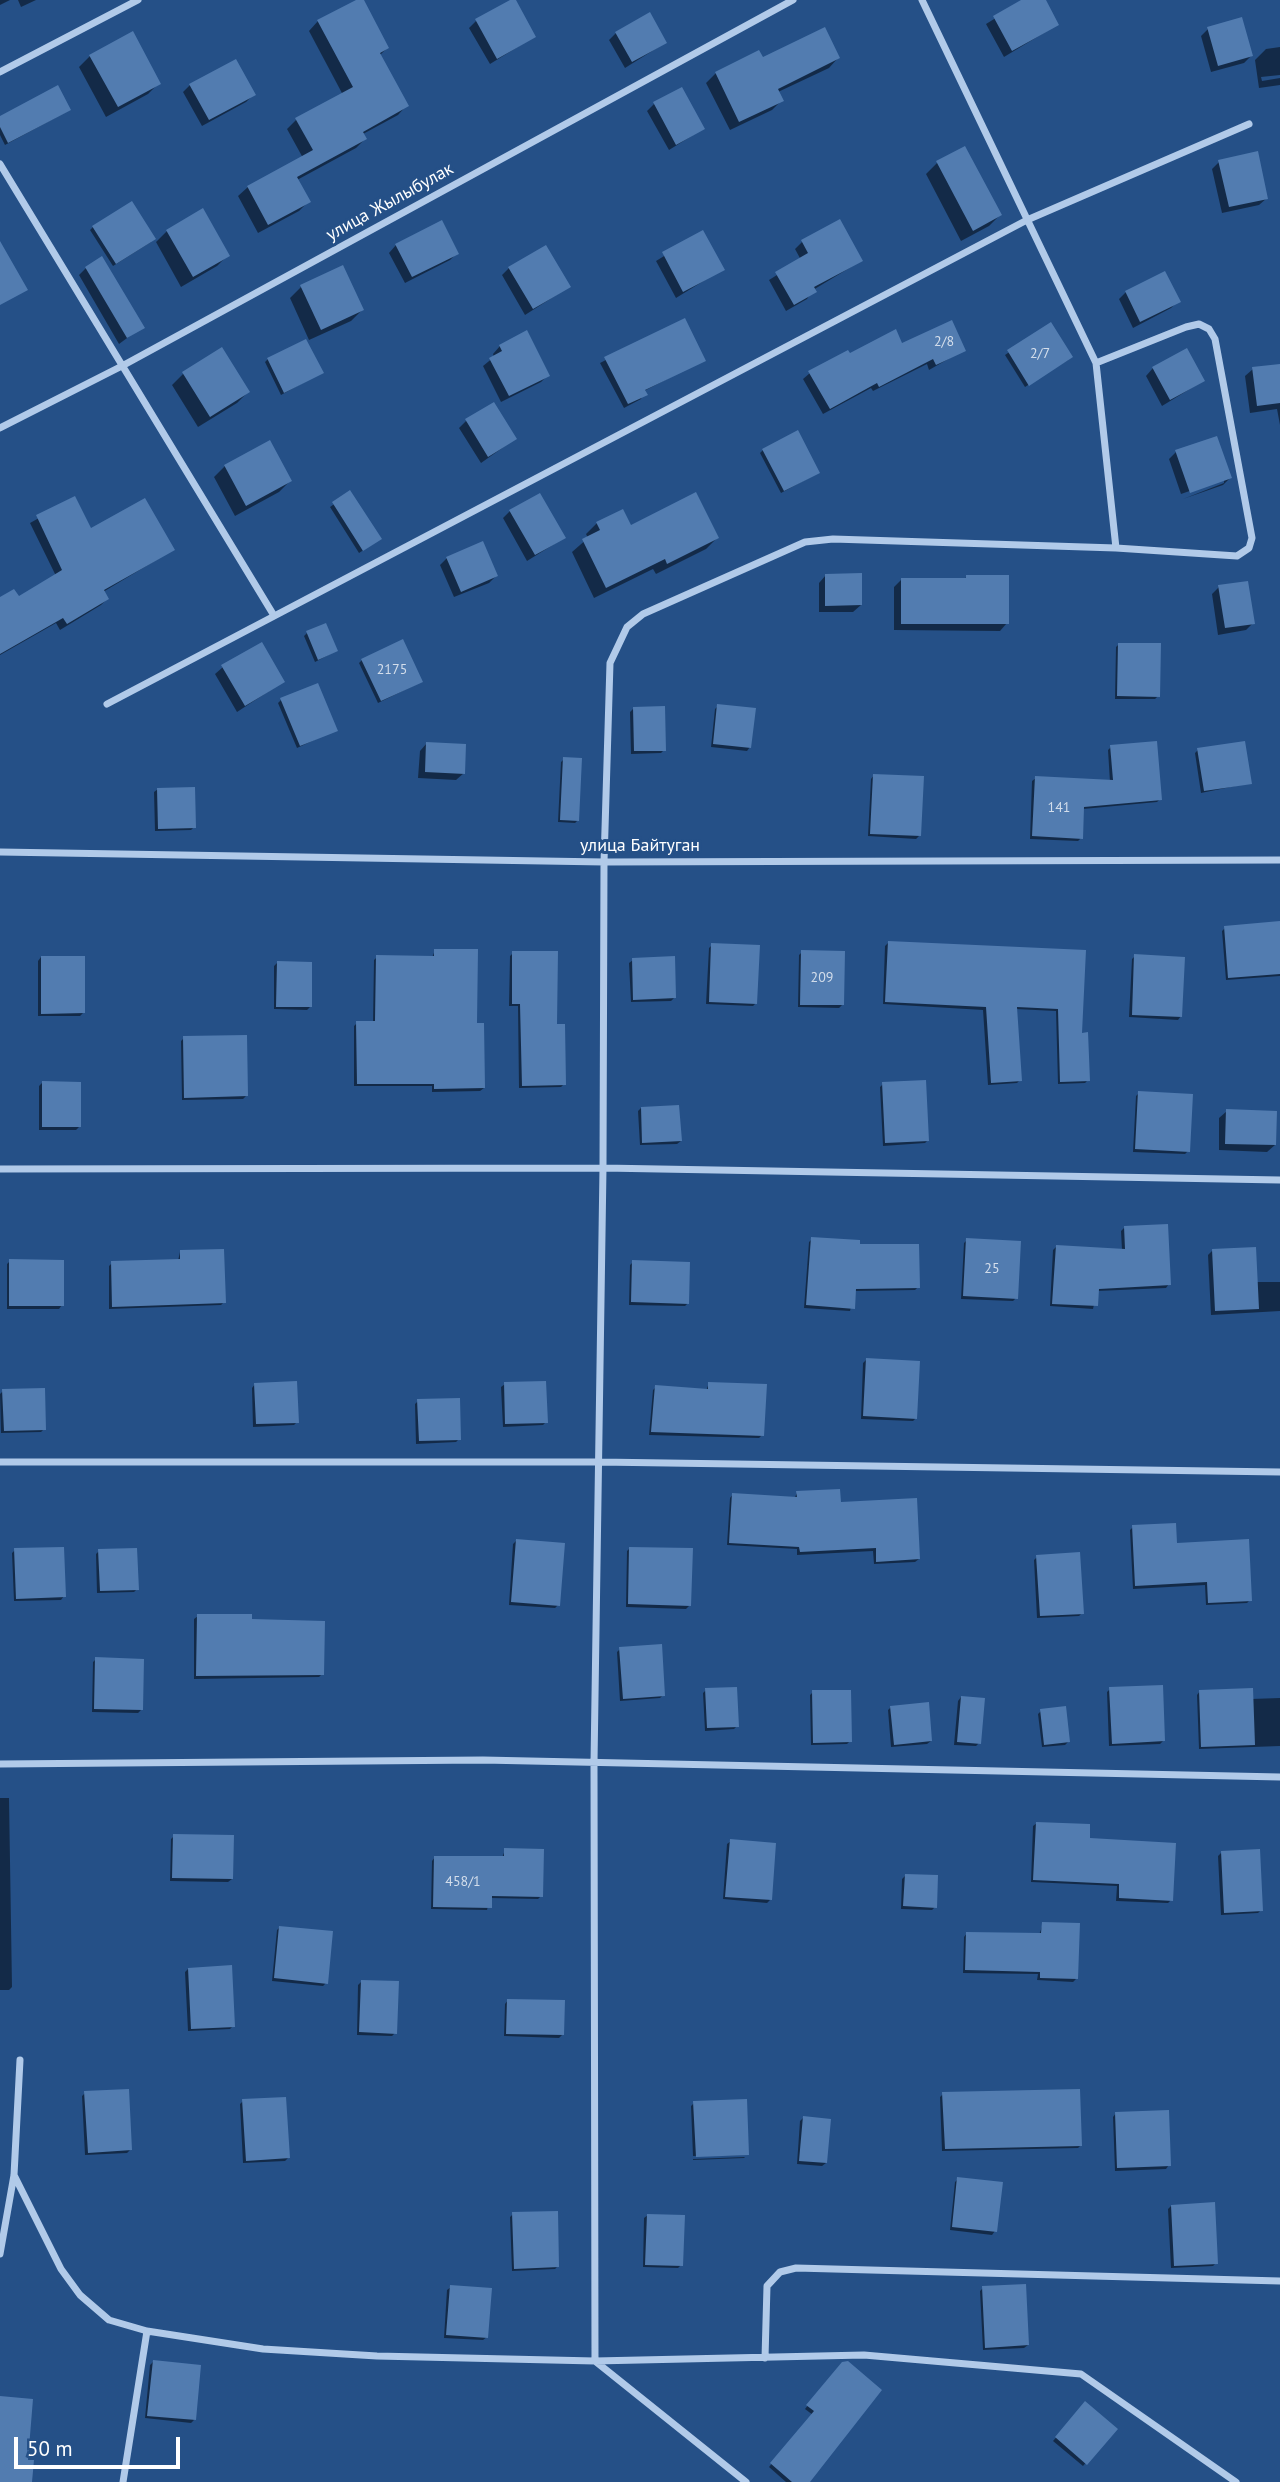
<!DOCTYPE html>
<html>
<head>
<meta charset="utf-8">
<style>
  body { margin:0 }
  #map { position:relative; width:1280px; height:2482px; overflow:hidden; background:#255087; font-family:"PT Sans",sans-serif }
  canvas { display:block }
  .scale { position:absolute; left:14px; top:2437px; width:166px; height:32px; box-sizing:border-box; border:4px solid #fff; border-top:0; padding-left:9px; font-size:21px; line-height:24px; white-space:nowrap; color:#fff; -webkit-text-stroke:5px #255087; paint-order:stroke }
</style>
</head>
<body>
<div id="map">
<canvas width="1280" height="2482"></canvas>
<div class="scale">50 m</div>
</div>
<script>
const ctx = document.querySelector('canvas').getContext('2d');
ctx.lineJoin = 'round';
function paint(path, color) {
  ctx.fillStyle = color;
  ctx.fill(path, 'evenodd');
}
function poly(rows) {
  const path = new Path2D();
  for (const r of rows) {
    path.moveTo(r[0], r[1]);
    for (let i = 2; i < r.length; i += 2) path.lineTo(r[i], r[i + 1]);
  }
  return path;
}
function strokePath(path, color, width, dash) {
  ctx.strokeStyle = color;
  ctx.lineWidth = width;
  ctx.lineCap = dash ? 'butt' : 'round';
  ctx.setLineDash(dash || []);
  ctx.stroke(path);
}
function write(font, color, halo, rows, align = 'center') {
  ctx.font = font + ' "PT Sans",sans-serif';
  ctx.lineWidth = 6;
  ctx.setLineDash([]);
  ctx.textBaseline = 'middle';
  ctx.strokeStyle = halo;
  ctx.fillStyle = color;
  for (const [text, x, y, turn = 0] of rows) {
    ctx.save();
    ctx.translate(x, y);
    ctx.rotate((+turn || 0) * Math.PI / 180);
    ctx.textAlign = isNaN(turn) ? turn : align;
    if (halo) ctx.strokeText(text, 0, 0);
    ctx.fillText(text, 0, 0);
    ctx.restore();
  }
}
paint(poly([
  [0,0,10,0,0,5],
  [18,0,36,0,21,7],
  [362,0,387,48,380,55,407,105,398,115,363,134,365,139,356,148,297,180,309,201,299,211,258,233,238,196,248,187,303,158,287,129,296,120,343,95,309,31,318,21],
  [1025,0,1044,0,1057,25,1004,57,986,24],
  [476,21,534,37,490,64,469,28],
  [1208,29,1251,56,1244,63,1211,72,1201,36],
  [616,33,665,43,625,68,609,40],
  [1280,47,1280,75,1261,77,1262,81,1280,78,1280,85,1259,88,1255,60,1266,49],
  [90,56,159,83,148,94,106,117,79,67],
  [838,58,829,68,778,92,782,100,772,110,730,130,706,83,716,73,762,60],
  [190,85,253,95,246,102,202,126,183,92],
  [654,104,703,129,669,150,647,111],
  [66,112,5,145,0,135,0,118],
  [965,148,1000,215,989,226,961,241,926,174,937,163],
  [1219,162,1267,198,1259,205,1222,213,1212,169],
  [93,227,151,242,113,266,90,230],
  [167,231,228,255,217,266,181,287,156,242],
  [703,232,723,269,676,298,656,261],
  [802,242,861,261,813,290,807,299,786,311,769,280,801,260,795,249],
  [396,245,457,253,450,260,405,283,389,253],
  [86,268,142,327,119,344,79,275],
  [509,268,569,287,525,315,502,275],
  [301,287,362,310,351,321,309,340,290,298],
  [1126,292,1178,301,1171,308,1133,328,1119,299],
  [684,320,704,360,644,391,641,399,624,408,600,363],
  [1050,324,1068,360,1025,387,1005,355],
  [902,345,964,350,929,370,927,364,873,391,871,388,823,414,803,379,810,373,849,355],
  [500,346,548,375,541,382,501,402,483,366,494,357,493,354],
  [268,359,321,373,281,395,265,362],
  [1280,365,1280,425,1277,409,1250,413,1245,376,1253,369],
  [1153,368,1203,381,1162,406,1146,376],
  [183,374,248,392,237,403,198,427,172,385],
  [466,421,515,439,481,463,459,428],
  [763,450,818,473,781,493,760,453],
  [1176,452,1230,478,1223,485,1183,499,1224,483,1224,479,1181,494,1169,459],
  [225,466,290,481,279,492,235,516,214,477],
  [350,493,376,542,359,553,330,507],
  [75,498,90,530,173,550,103,592,107,599,101,605,60,630,56,623,0,655,0,599,18,599,56,576,30,523],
  [510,511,564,538,527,561,503,518],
  [597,523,630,527,717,538,706,549,656,574,653,569,594,598,572,552,588,538,586,534],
  [447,558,496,576,489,583,454,597,440,565],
  [826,575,861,605,853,612,819,612,819,583],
  [967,576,1007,623,1000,631,894,630,894,587,901,580,964,580],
  [1219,587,1253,623,1246,630,1218,635,1212,594],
  [307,633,336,651,315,662,304,636],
  [1119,644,1158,696,1155,699,1115,699,1116,647],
  [362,660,417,684,378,703,359,663],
  [223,667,283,682,237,712,215,674],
  [281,700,336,730,297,748,278,703],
  [718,706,750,747,747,751,711,747,715,709],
  [633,709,664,750,661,753,631,754,630,712],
  [427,743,464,773,456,780,418,778,420,751],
  [1111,747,1160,799,1157,802,1083,809,1081,838,1078,841,1030,839,1032,781,1036,778,1110,782,1108,750],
  [1198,750,1250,783,1201,793,1195,753],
  [564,759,578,820,575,823,558,822,561,762],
  [874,775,919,836,916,839,868,836,871,779],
  [158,789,194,827,191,830,155,831,154,792],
  [1225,928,1280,933,1280,976,1226,980,1222,931],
  [888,943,1084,952,1080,1034,1088,1080,1085,1083,1058,1084,1056,1011,1015,1009,1020,1080,1017,1083,988,1085,983,1010,883,1004,885,946],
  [712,945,756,1003,753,1006,706,1004,709,948],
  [435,950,476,1025,484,1088,480,1091,432,1092,432,1086,354,1086,354,1026,357,1023,373,1023,374,960,377,957,432,958],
  [802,952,842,1005,839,1008,798,1007,799,955],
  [513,953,556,1026,564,1084,561,1087,519,1088,518,1006,509,1006,510,956],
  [1135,956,1181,1016,1178,1020,1129,1017,1132,959],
  [41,957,83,1013,80,1016,38,1016,38,961],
  [633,960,674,998,671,1001,631,1002,629,963],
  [277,963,310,1007,307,1010,274,1009,274,966],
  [184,1038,246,1096,243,1099,182,1100,181,1041],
  [42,1083,79,1127,76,1130,39,1130,39,1086],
  [883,1084,928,1140,925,1143,883,1146,880,1087],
  [1139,1093,1188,1151,1185,1154,1133,1152,1136,1096],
  [641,1108,681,1141,677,1144,640,1145,638,1111],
  [1227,1111,1275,1145,1267,1152,1219,1150,1219,1118],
  [1124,1228,1169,1284,1166,1288,1097,1291,1093,1309,1050,1306,1053,1250,1056,1247,1122,1250,1121,1231],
  [812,1239,858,1246,918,1287,915,1290,855,1291,850,1311,804,1308,809,1242],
  [967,1240,1016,1298,1013,1301,961,1299,964,1243],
  [1212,1251,1256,1282,1280,1282,1280,1311,1211,1315,1208,1255],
  [180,1252,224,1302,221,1305,109,1309,109,1266,112,1263,178,1261],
  [10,1261,62,1305,59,1309,7,1309,7,1264],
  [633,1262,688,1303,685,1306,629,1305,630,1265],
  [866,1360,916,1418,913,1421,861,1419,863,1363],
  [709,1383,762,1435,759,1438,649,1435,653,1390,656,1387,706,1391],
  [255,1384,297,1422,294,1425,253,1427,252,1388],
  [505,1384,546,1422,543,1425,503,1427,501,1387],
  [3,1391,44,1429,41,1432,1,1433,0,1394],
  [418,1401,459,1439,456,1442,416,1444,415,1404],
  [797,1493,839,1504,919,1559,915,1562,874,1564,873,1551,797,1555,797,1549,727,1545,730,1498,733,1494,794,1499],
  [1133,1527,1175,1545,1250,1600,1247,1603,1206,1605,1205,1585,1133,1589,1130,1530],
  [516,1541,558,1605,555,1608,509,1605,513,1544],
  [630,1548,690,1605,686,1609,626,1607,627,1551],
  [15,1550,64,1596,61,1600,14,1601,12,1553],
  [99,1551,137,1589,134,1592,97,1593,96,1554],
  [1037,1557,1082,1613,1079,1616,1037,1618,1034,1560],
  [198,1616,250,1621,322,1674,319,1677,194,1679,194,1619],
  [620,1649,663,1695,660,1698,620,1701,617,1652],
  [96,1659,141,1710,138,1713,92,1712,93,1662],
  [1110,1689,1163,1741,1160,1744,1109,1746,1107,1692],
  [706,1690,737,1726,734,1729,705,1731,703,1693],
  [1200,1691,1251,1699,1280,1698,1280,1746,1199,1749,1197,1695],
  [813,1692,850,1741,847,1744,811,1745,810,1695],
  [961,1697,979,1743,976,1746,954,1745,958,1701],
  [891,1707,931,1741,927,1744,891,1747,888,1710],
  [1041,1711,1068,1742,1065,1745,1042,1747,1038,1714],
  [0,1798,9,1798,12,1987,9,1990,0,1990],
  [1037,1823,1088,1840,1171,1900,1168,1903,1116,1901,1117,1886,1031,1882,1033,1826],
  [174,1836,232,1879,228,1882,170,1881,171,1839],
  [731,1841,770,1900,767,1903,723,1899,727,1844],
  [505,1850,541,1896,538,1899,490,1898,487,1910,431,1909,432,1861,435,1857,502,1858],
  [1221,1853,1261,1910,1258,1913,1221,1915,1218,1856],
  [905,1876,935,1907,932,1910,901,1909,902,1879],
  [1043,1924,1076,1979,1073,1982,1037,1980,1038,1974,963,1973,964,1937,967,1933,1039,1935],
  [280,1927,326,1983,323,1986,272,1981,277,1930],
  [188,1969,233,2026,230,2029,188,2031,185,1972],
  [361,1982,395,2033,392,2036,357,2035,358,1985],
  [508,2000,563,2034,559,2038,504,2036,505,2004],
  [85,2093,130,2150,127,2153,85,2155,82,2096],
  [943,2094,1081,2145,1078,2148,942,2151,940,2097],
  [243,2101,288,2158,285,2161,243,2163,240,2104],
  [745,2101,747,2155,693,2156,691,2106,694,2103],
  [1116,2113,1169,2165,1166,2169,1115,2171,1113,2117],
  [803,2118,826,2163,822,2166,797,2164,800,2121],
  [745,2157,744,2158,693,2160,693,2159],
  [958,2179,995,2231,992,2235,950,2230,955,2182],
  [1171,2206,1216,2263,1213,2266,1171,2268,1168,2209],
  [513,2214,558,2266,555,2269,512,2271,510,2217],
  [648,2215,681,2265,678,2268,643,2267,644,2218],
  [451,2287,487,2337,483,2340,444,2338,447,2290],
  [983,2288,1028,2345,1024,2348,983,2350,980,2291],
  [153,2362,194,2420,191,2423,145,2418,150,2365],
  [839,2367,807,2482,786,2482,769,2467,813,2415,805,2409],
  [1086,2404,1115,2429,1083,2466,1053,2441]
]), '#0007');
paint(poly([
  [356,0,364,0,389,48,380,53,409,106,363,132,367,139,297,177,311,202,268,225,247,186,313,150,295,118,353,87,317,20],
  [510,0,516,0,536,37,497,59,475,19],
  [1021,0,1046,0,1059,25,1012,51,993,16],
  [650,12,667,43,632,62,615,32],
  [1242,17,1253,56,1218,66,1207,27],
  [825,27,840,58,778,89,784,101,739,122,715,72,759,50,763,57],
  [133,31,161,84,118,107,89,55],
  [236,59,256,95,209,120,189,84],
  [58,85,71,110,8,143,0,127,0,116],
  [682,87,705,129,676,145,653,102],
  [965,146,1002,215,973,231,936,161],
  [1258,151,1268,199,1229,207,1218,160],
  [132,201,156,239,116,264,92,226],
  [203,208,230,256,193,277,166,230],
  [840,219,863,261,814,287,817,292,794,305,775,272,808,253,801,240],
  [442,220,459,254,412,277,395,244],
  [703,230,725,270,683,292,662,252],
  [0,241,28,290,0,305],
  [546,245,571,287,533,309,508,267],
  [102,256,145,328,127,338,85,267],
  [343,265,364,310,321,330,300,285],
  [1165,271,1181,302,1140,322,1125,291],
  [685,318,706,361,645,390,648,395,628,404,604,357],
  [952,320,966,351,936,365,933,359,879,387,877,383,830,409,808,371,848,350,850,353,896,329,902,343],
  [1051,322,1073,357,1029,386,1007,350],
  [527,330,550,376,509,396,489,358,502,351,499,345],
  [306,339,324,373,284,393,267,358],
  [222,347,250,392,210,417,182,372],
  [1187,348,1205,381,1170,400,1152,367],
  [1280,364,1280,403,1257,406,1252,367],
  [494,402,517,439,488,457,465,419],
  [798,430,820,473,784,491,762,449],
  [1217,436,1232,478,1190,493,1175,450],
  [270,440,292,481,246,506,224,465],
  [350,490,382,539,363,551,332,502],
  [696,492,719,538,667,564,665,559,606,588,582,539,600,530,596,522,623,509,631,525],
  [540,493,566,538,535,555,509,510],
  [75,496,91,528,145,498,175,550,104,590,109,599,67,624,63,618,0,654,0,597,14,589,19,596,62,570,36,515],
  [483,541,498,576,461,592,446,557],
  [862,573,862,605,825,606,825,574],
  [966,575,1009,575,1009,624,901,624,901,578,966,578],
  [1248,581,1255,624,1225,628,1218,585],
  [326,623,338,651,318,660,306,631],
  [403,639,423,682,381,701,361,659],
  [262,642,285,682,245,706,221,665],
  [1118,643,1161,643,1160,697,1117,696],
  [318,683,338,731,300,746,280,698],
  [717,704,756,708,751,748,713,744],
  [665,706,666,751,634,751,633,707],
  [1157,741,1162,800,1084,807,1083,839,1032,836,1035,776,1113,780,1110,745],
  [1245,741,1252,784,1204,791,1197,748],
  [426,742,466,744,465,774,425,772],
  [563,757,582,758,579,821,560,820],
  [873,774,924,776,921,836,870,834],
  [195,787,196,828,158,829,157,788],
  [1280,921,1280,974,1228,978,1224,926],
  [888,941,1086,950,1082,1033,1088,1032,1090,1081,1060,1082,1058,1009,1017,1007,1022,1081,991,1083,986,1007,885,1002],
  [711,943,760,945,757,1004,709,1002],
  [434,949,478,949,477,1023,484,1023,485,1088,434,1089,434,1084,357,1084,356,1021,375,1021,376,955,434,956],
  [801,950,845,951,844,1005,800,1005],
  [512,951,558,951,557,1024,565,1024,566,1085,522,1086,520,1004,512,1004],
  [1134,954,1185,957,1182,1017,1132,1015],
  [41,956,85,956,85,1013,41,1014],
  [675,956,676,998,633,1000,632,958],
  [277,961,312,962,312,1007,276,1007],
  [247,1035,248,1096,184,1098,183,1036],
  [926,1080,929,1141,885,1143,882,1082],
  [42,1081,81,1082,81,1127,42,1127],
  [1138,1091,1193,1094,1190,1152,1135,1149],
  [679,1105,682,1141,642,1143,641,1107],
  [1226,1109,1277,1111,1276,1145,1225,1144],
  [1168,1224,1171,1285,1099,1289,1098,1306,1052,1304,1056,1245,1125,1249,1124,1226],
  [811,1237,860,1240,860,1244,919,1244,920,1288,856,1289,855,1309,806,1305],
  [966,1238,1021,1241,1018,1299,963,1296],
  [1256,1247,1259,1309,1215,1311,1212,1249],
  [224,1249,226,1303,112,1307,111,1261,180,1259,180,1250],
  [9,1259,64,1260,64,1306,9,1306],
  [632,1260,690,1262,689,1304,631,1302],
  [866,1358,920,1361,917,1419,863,1416],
  [297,1381,299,1423,256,1424,254,1383],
  [546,1381,548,1423,505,1424,504,1382],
  [708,1382,767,1384,764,1436,651,1432,655,1385,708,1389],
  [45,1388,46,1430,4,1431,2,1389],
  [460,1398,461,1440,419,1441,417,1399],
  [840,1489,841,1502,917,1498,920,1559,876,1562,876,1548,800,1552,799,1547,729,1543,732,1493,797,1497,796,1491],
  [1176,1523,1177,1543,1249,1539,1252,1601,1208,1603,1207,1582,1135,1586,1132,1525],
  [516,1539,565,1543,560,1606,511,1602],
  [64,1547,66,1597,16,1599,14,1548],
  [629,1547,693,1548,691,1606,628,1604],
  [137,1548,139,1590,100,1591,98,1549],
  [1080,1552,1084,1614,1040,1616,1036,1555],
  [197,1614,252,1614,252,1619,325,1621,324,1675,196,1676],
  [662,1644,665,1696,623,1699,619,1647],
  [95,1657,144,1659,143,1710,94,1709],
  [1163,1685,1165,1741,1112,1744,1109,1687],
  [737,1687,739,1727,707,1728,705,1688],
  [1253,1688,1255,1745,1201,1747,1199,1690],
  [812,1690,851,1690,852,1742,813,1743],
  [961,1696,985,1698,981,1744,957,1742],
  [929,1702,932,1741,894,1745,890,1706],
  [1066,1706,1070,1742,1044,1745,1040,1709],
  [1036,1822,1090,1824,1090,1838,1176,1843,1173,1901,1119,1898,1119,1884,1033,1880],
  [173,1834,234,1835,233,1879,172,1878],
  [730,1839,776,1843,772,1900,725,1897],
  [504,1848,544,1849,543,1897,492,1896,492,1908,433,1907,434,1856,504,1856],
  [1260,1849,1263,1911,1224,1913,1221,1851],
  [905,1874,938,1875,937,1908,903,1906],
  [1042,1922,1080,1923,1078,1979,1040,1978,1040,1972,965,1970,966,1932,1041,1933],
  [279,1926,333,1931,328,1984,274,1978],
  [232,1965,235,2027,191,2029,188,1968],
  [361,1980,399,1981,397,2034,359,2032],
  [507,1999,565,2000,564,2035,506,2034],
  [129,2089,132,2150,88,2153,84,2091],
  [1080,2089,1082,2146,945,2149,942,2092],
  [286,2097,290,2158,246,2161,242,2099],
  [747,2099,749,2155,696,2157,693,2101],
  [1169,2110,1171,2166,1117,2168,1115,2112],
  [803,2116,831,2119,827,2163,799,2161],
  [957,2177,1003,2182,997,2232,952,2227],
  [1215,2202,1218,2264,1174,2266,1171,2205],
  [558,2211,559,2267,514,2269,512,2212],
  [647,2214,685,2215,683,2266,645,2265],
  [1026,2284,1029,2345,985,2348,982,2286],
  [450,2285,492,2288,488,2338,446,2335],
  [153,2360,201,2365,196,2420,147,2416],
  [848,2361,882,2390,810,2482,792,2482,770,2463,814,2411,806,2405,842,2362],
  [0,2396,33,2399,28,2460,34,2460,32,2482,0,2482],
  [1085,2401,1118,2429,1087,2465,1055,2437]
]), '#527cb0');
strokePath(poly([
  [0,72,138,0],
  [0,164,273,614],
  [1096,363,1186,327,1199,324,1209,329,1215,339,1252,538,1249,548,1237,556,1116,548],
  [0,428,122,366,793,0],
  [107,704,1027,220,1249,124],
  [0,852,604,862,1280,860],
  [0,1169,603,1168,1280,1180],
  [0,1462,599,1462,1280,1472],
  [0,1764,483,1760,1280,1777],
  [14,2175,61,2269,80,2295,109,2320,147,2331,263,2349,377,2356,595,2361,864,2355,1081,2374,1236,2482],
  [0,2254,14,2175,20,2060],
  [765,2358,767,2286,780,2272,796,2268,1280,2281],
  [123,2482,147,2331],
  [746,2482,595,2361,594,1762,603,1168,604,862,610,663,627,627,643,614,805,542,833,539,1116,548,1096,363,922,0]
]), '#b1cae9', 7);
write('14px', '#d4deeb', null, [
  ["2/8",944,342],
  ["2/7",1040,354],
  ["2175",392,670],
  ["141",1059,808],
  ["209",822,978],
  ["25",992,1269],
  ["458/1",463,1882]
]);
write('18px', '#fff', '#255087', [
  ["улица Жылыбулак",390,202,-29],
  ["улица Байтуган",640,846]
]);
</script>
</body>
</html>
